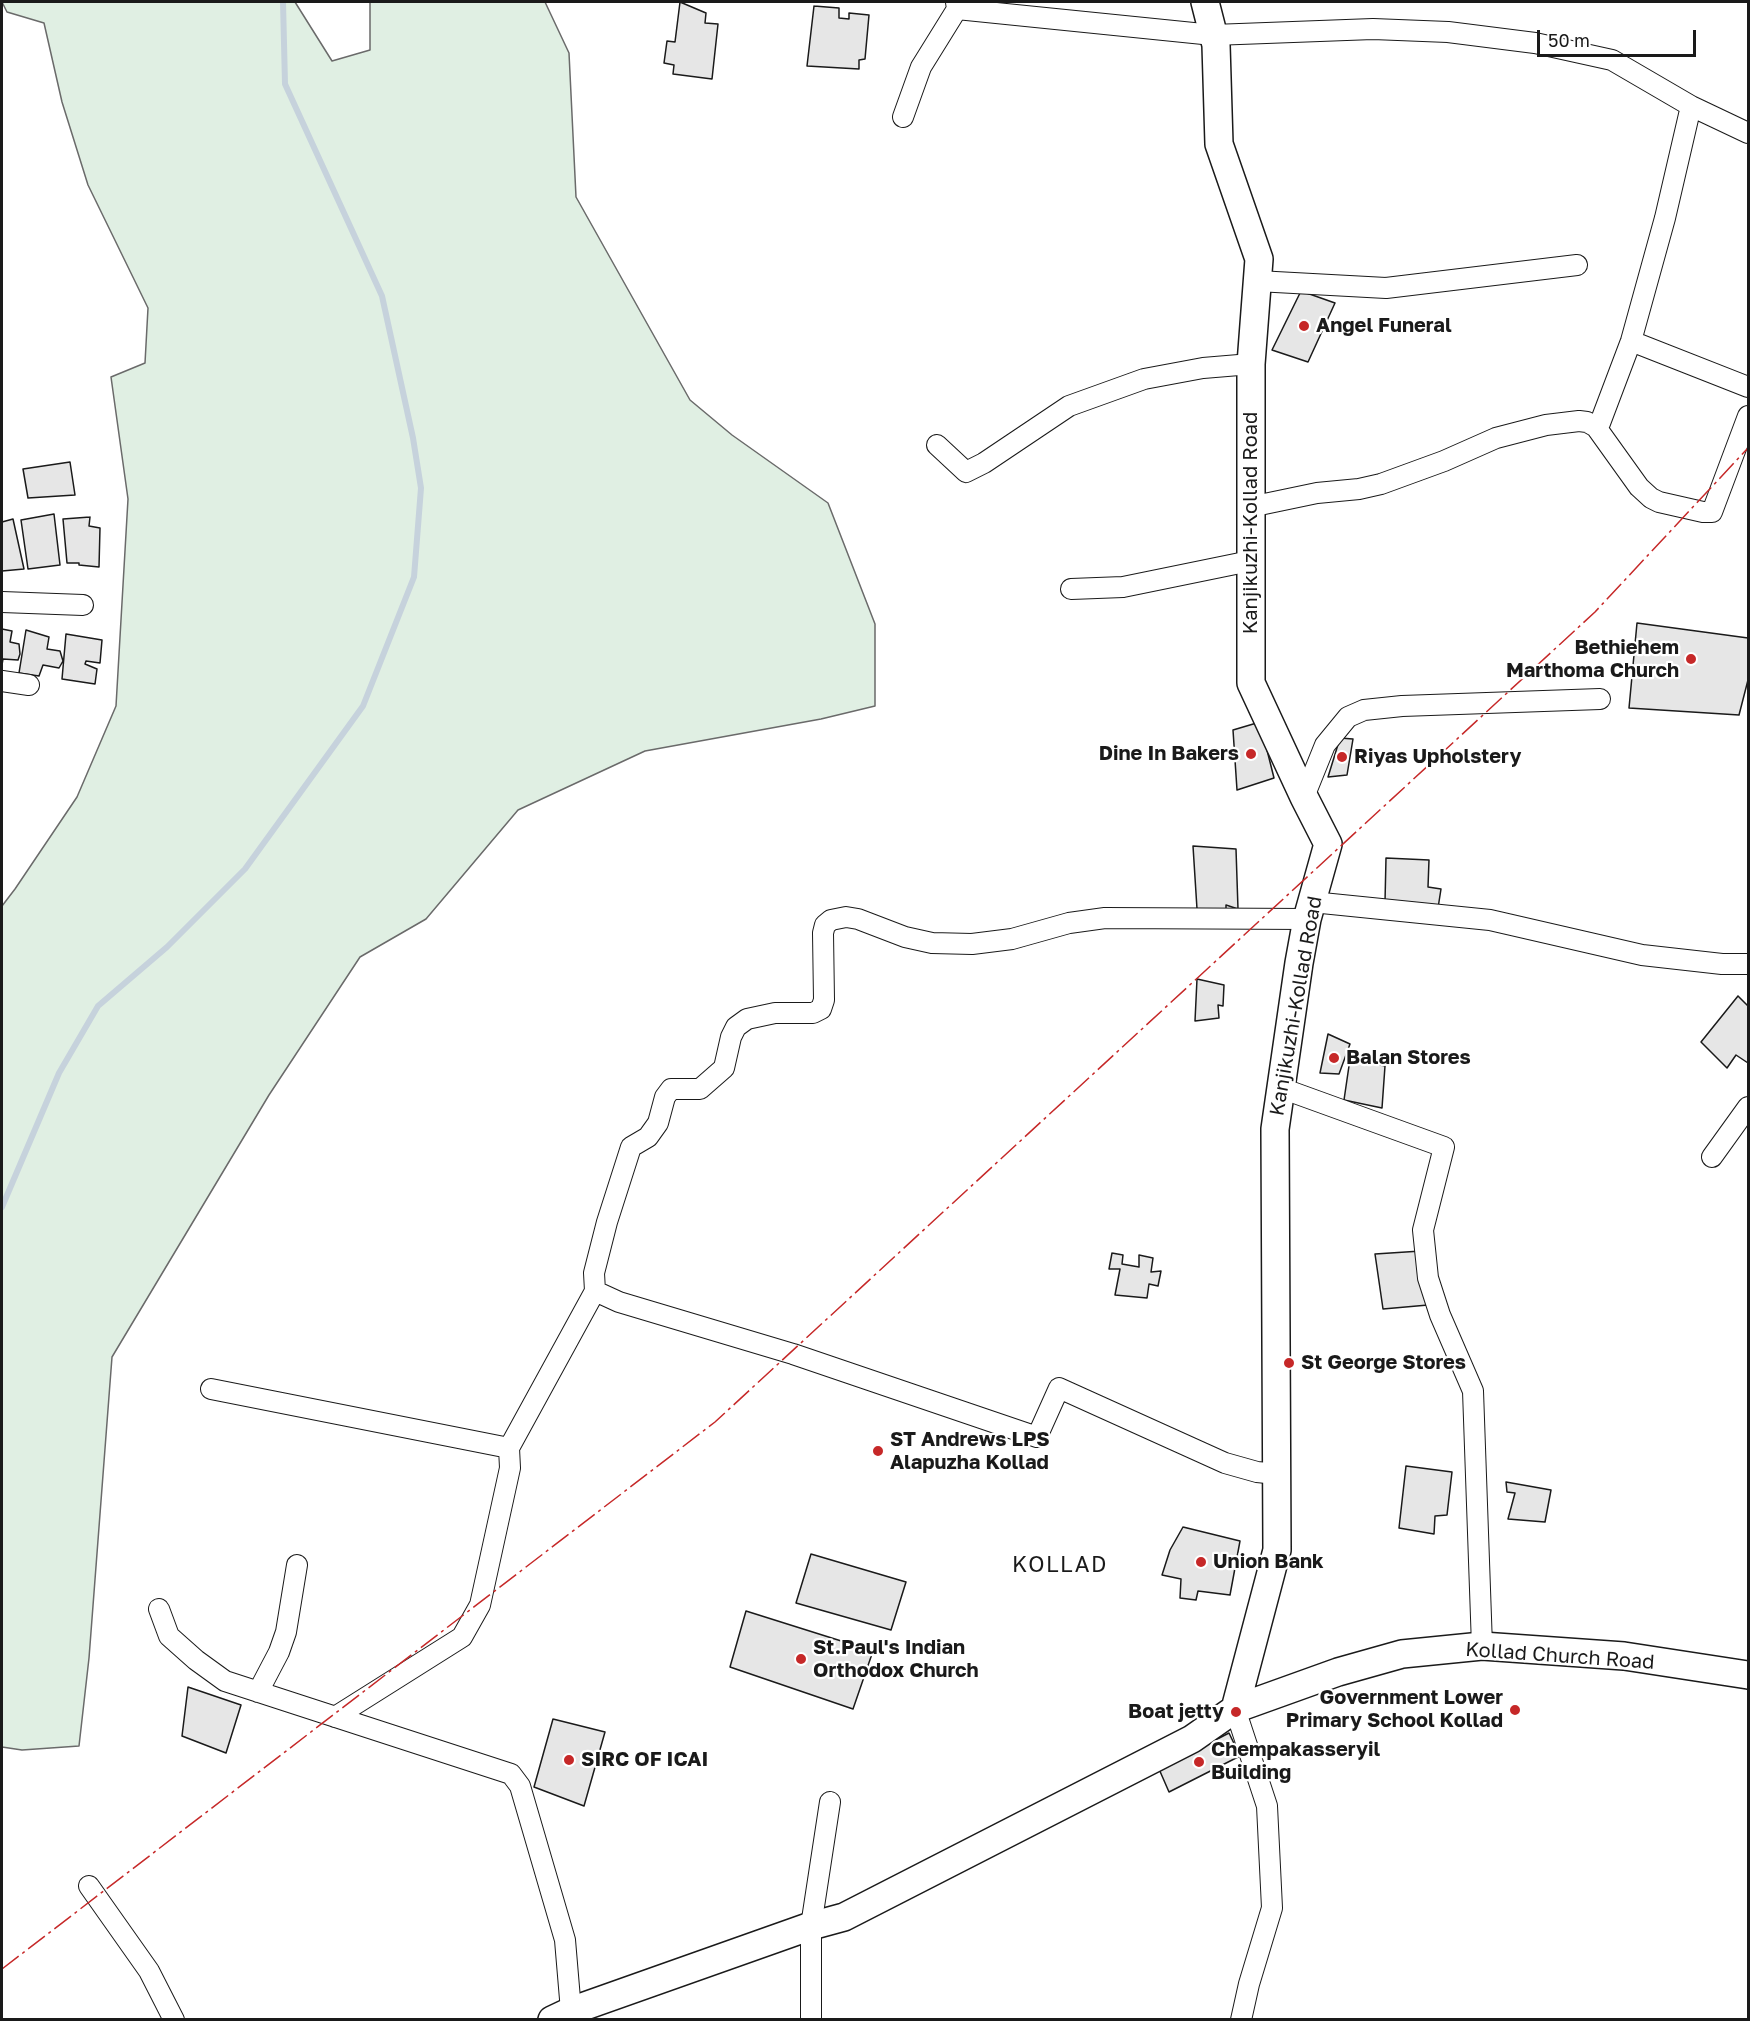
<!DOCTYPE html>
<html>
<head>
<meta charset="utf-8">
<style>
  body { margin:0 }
  #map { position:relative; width:1750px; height:2021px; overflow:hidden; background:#fff; font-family:"Golos Text",sans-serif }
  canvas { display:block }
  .frame { position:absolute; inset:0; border:3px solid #1a1a1a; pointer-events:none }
  .scale { position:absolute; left:1537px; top:30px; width:159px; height:27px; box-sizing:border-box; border:3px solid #1a1a1a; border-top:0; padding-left:8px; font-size:18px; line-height:21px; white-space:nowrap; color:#1a1a1a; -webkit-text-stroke:4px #fff; paint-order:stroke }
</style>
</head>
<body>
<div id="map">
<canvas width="1750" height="2021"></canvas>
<div class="frame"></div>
<div class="scale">50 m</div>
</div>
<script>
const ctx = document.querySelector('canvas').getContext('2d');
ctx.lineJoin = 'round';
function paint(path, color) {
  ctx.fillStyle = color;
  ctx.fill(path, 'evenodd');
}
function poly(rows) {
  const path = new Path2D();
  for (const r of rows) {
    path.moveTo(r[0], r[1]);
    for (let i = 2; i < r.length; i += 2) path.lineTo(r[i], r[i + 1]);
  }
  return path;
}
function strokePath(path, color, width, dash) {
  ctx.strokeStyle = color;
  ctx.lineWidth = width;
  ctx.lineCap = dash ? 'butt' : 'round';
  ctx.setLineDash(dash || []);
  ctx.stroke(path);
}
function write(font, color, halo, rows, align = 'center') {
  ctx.font = font + ' "Golos Text",sans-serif';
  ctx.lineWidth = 4.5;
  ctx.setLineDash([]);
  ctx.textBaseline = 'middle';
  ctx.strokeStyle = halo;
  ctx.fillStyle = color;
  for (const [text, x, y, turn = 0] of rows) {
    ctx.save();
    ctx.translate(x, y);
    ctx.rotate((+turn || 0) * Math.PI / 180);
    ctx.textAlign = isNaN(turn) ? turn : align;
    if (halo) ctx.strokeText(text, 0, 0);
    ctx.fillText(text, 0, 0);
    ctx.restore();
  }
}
const green = poly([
  [2,2,295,2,332,61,370,50,370,2,545,2,569,53,576,197,690,400,732,435,828,503,875,624,875,706,821,719,645,751,518,810,426,919,360,957,269,1095,112,1357,89,1658,79,1746,22,1750,2,1747,2,906,15,889,77,797,116,706,128,499,111,377,145,363,148,308,88,185,62,102,44,23,7,12,2,2]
]);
paint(green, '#e0efe3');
strokePath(green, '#6a6a6a', 1.5);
strokePath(poly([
  [2,1207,59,1073,98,1006,167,947,245,869,363,706,414,577,421,488,413,438,382,296,285,84,283,2]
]), '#c6d2dc', 6);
const building = poly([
  [680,2,706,13,705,23,718,24,712,79,673,74,674,65,664,63,667,41,675,42,680,2],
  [814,6,839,8,839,18,849,19,849,13,869,15,865,59,859,60,859,69,807,66,814,6],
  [1301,291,1335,303,1308,362,1272,350,1301,291],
  [70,462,75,495,28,498,23,469,70,462],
  [54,514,60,565,28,569,21,520,54,514],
  [90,517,89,526,100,528,99,567,79,565,79,563,67,563,63,519,90,517],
  [13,519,24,569,2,571,2,522,13,519],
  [1637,623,1748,638,1748,680,1739,715,1629,708,1637,623],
  [2,629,12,631,10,642,19,644,20,654,18,660,3,659,2,665,2,629],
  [26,630,49,637,47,649,60,651,63,661,59,668,43,665,39,676,19,673,26,630],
  [66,634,102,640,100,663,86,661,85,664,97,669,95,684,62,679,66,634],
  [1260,722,1274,778,1237,790,1233,730,1260,722],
  [1340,738,1353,739,1347,775,1328,777,1340,738],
  [1193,846,1236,849,1238,909,1226,905,1226,911,1197,909,1193,846],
  [1386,858,1429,860,1428,887,1441,889,1438,908,1385,902,1386,858],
  [1197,979,1224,985,1223,1006,1218,1005,1219,1018,1195,1021,1197,979],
  [1738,996,1748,1006,1748,1063,1736,1055,1727,1068,1701,1042,1738,996],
  [1328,1034,1350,1044,1339,1074,1320,1073,1328,1034],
  [1350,1059,1385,1066,1382,1108,1344,1100,1350,1059],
  [1421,1251,1428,1305,1383,1309,1375,1254,1421,1251],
  [1112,1253,1123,1255,1122,1264,1139,1267,1139,1255,1153,1258,1151,1272,1161,1271,1158,1286,1149,1284,1147,1298,1115,1295,1120,1269,1109,1269,1112,1253],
  [1406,1466,1452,1472,1447,1515,1435,1516,1434,1534,1399,1528,1406,1466],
  [1506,1482,1551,1490,1545,1522,1508,1519,1515,1493,1507,1492,1506,1482],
  [1183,1527,1240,1541,1230,1595,1198,1591,1196,1600,1180,1598,1181,1579,1162,1575,1170,1550,1183,1527],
  [811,1554,906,1582,891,1630,796,1603,811,1554],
  [746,1611,873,1651,853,1709,730,1667,746,1611],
  [188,1687,241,1705,226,1753,182,1736,188,1687],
  [553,1719,605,1732,584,1806,534,1787,553,1719],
  [1229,1733,1240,1756,1169,1792,1159,1769,1229,1733]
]);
paint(building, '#e6e6e6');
strokePath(building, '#1a1a1a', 1.5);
const minor = poly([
  [957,9,1213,35,1373,29,1448,32,1535,43,1612,60,1691,106,1748,133],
  [903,117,921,67,957,9,956,2],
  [1257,281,1386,288,1577,265],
  [1631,341,1748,387],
  [1596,427,1600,423,1631,341,1665,218,1691,106],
  [937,445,966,472,984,463,1069,406,1144,379,1203,368,1251,364],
  [1250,507,1317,493,1359,489,1381,484,1444,461,1496,438,1546,425,1579,421,1587,422,1596,427,1639,487,1651,498,1659,502,1703,512,1712,512,1748,416],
  [1071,589,1123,587,1250,561],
  [2,602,83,605],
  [2,681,29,685],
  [1304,797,1325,745,1348,717,1364,710,1402,706,1600,699],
  [1312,902,1490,920,1642,955,1722,964,1748,964],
  [1281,1088,1444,1147,1423,1230,1428,1278,1440,1315,1473,1391,1482,1646],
  [1712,1157,1748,1107],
  [211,1389,509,1448],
  [1277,1474,1257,1472,1225,1463,1059,1388,1037,1437,793,1354,619,1302,595,1291,594,1273,607,1222,631,1147,648,1137,658,1123,665,1097,671,1089,700,1089,724,1068,731,1037,736,1027,747,1019,775,1013,813,1013,821,1009,824,1000,823,933,825,925,831,920,846,917,858,919,905,937,932,943,972,944,1012,939,1069,923,1105,918,1307,919],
  [159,1609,169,1636,196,1660,225,1681,511,1774,520,1786,565,1940,571,2011],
  [258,1692,279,1652,286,1632,297,1565],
  [1235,1709,1267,1806,1272,1908,1249,1984,1241,2020],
  [335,1717,462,1637,480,1605,510,1468,509,1448,595,1291],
  [89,1886,149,1971,174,2020],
  [811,2020,811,1926,830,1802]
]);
const secondary = poly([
  [1205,2,1216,45,1219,144,1259,259,1251,364,1251,683,1304,797,1328,844,1307,919,1299,963,1275,1129,1277,1550,1235,1709],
  [552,2020,571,2011,811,1926,844,1917,1192,1739,1235,1709,1338,1672,1402,1654,1482,1646,1624,1656,1748,1675]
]);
strokePath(minor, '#1a1a1a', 22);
strokePath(secondary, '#1a1a1a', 30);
strokePath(minor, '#fff', 20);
strokePath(secondary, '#fff', 27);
strokePath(poly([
  [2,1969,715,1422,1595,612,1748,448]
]), '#c62828', 1.5, [21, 4.5, 3, 4.5]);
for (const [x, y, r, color] of [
  [1304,326,6,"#c62828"],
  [1691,659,6,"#c62828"],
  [1251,754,6,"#c62828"],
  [1342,757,6,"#c62828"],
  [1334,1058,6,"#c62828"],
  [1289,1363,6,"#c62828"],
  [878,1451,6,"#c62828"],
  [1201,1562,6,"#c62828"],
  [801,1659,6,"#c62828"],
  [1515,1710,6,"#c62828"],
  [1236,1712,6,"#c62828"],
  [569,1760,6,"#c62828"],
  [1199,1762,6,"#c62828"]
]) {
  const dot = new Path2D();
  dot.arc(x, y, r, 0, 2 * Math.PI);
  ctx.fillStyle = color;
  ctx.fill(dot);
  strokePath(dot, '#fff', 2);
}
write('bold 20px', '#1a1a1a', '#fff', [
  ["Angel Funeral",1316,326],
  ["Bethiehem",1679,648,"right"],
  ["Marthoma Church",1679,671,"right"],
  ["Dine In Bakers",1239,754,"right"],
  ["Riyas Upholstery",1354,757],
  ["Balan Stores",1346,1058],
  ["St George Stores",1301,1363],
  ["ST Andrews LPS",890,1440],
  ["Alapuzha Kollad",890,1463],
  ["Union Bank",1213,1562],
  ["St.Paul's Indian",813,1648],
  ["Orthodox Church",813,1671],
  ["Government Lower",1503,1698,"right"],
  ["Primary School Kollad",1503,1721,"right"],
  ["Boat jetty",1224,1712,"right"],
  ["Chempakasseryil",1211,1750],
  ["Building",1211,1773],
  ["SIRC OF ICAI",581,1760]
], 'left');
write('20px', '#1a1a1a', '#fff', [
  ["Kanjikuzhi-Kollad Road",1251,523,-90],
  ["Kanjikuzhi-Kollad Road",1296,1006,-80],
  ["Kollad Church Road",1560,1656,4]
]);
ctx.letterSpacing = '1.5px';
write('22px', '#1a1a1a', '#fff', [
  ["KOLLAD",1060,1565]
]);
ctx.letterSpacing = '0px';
</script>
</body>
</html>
